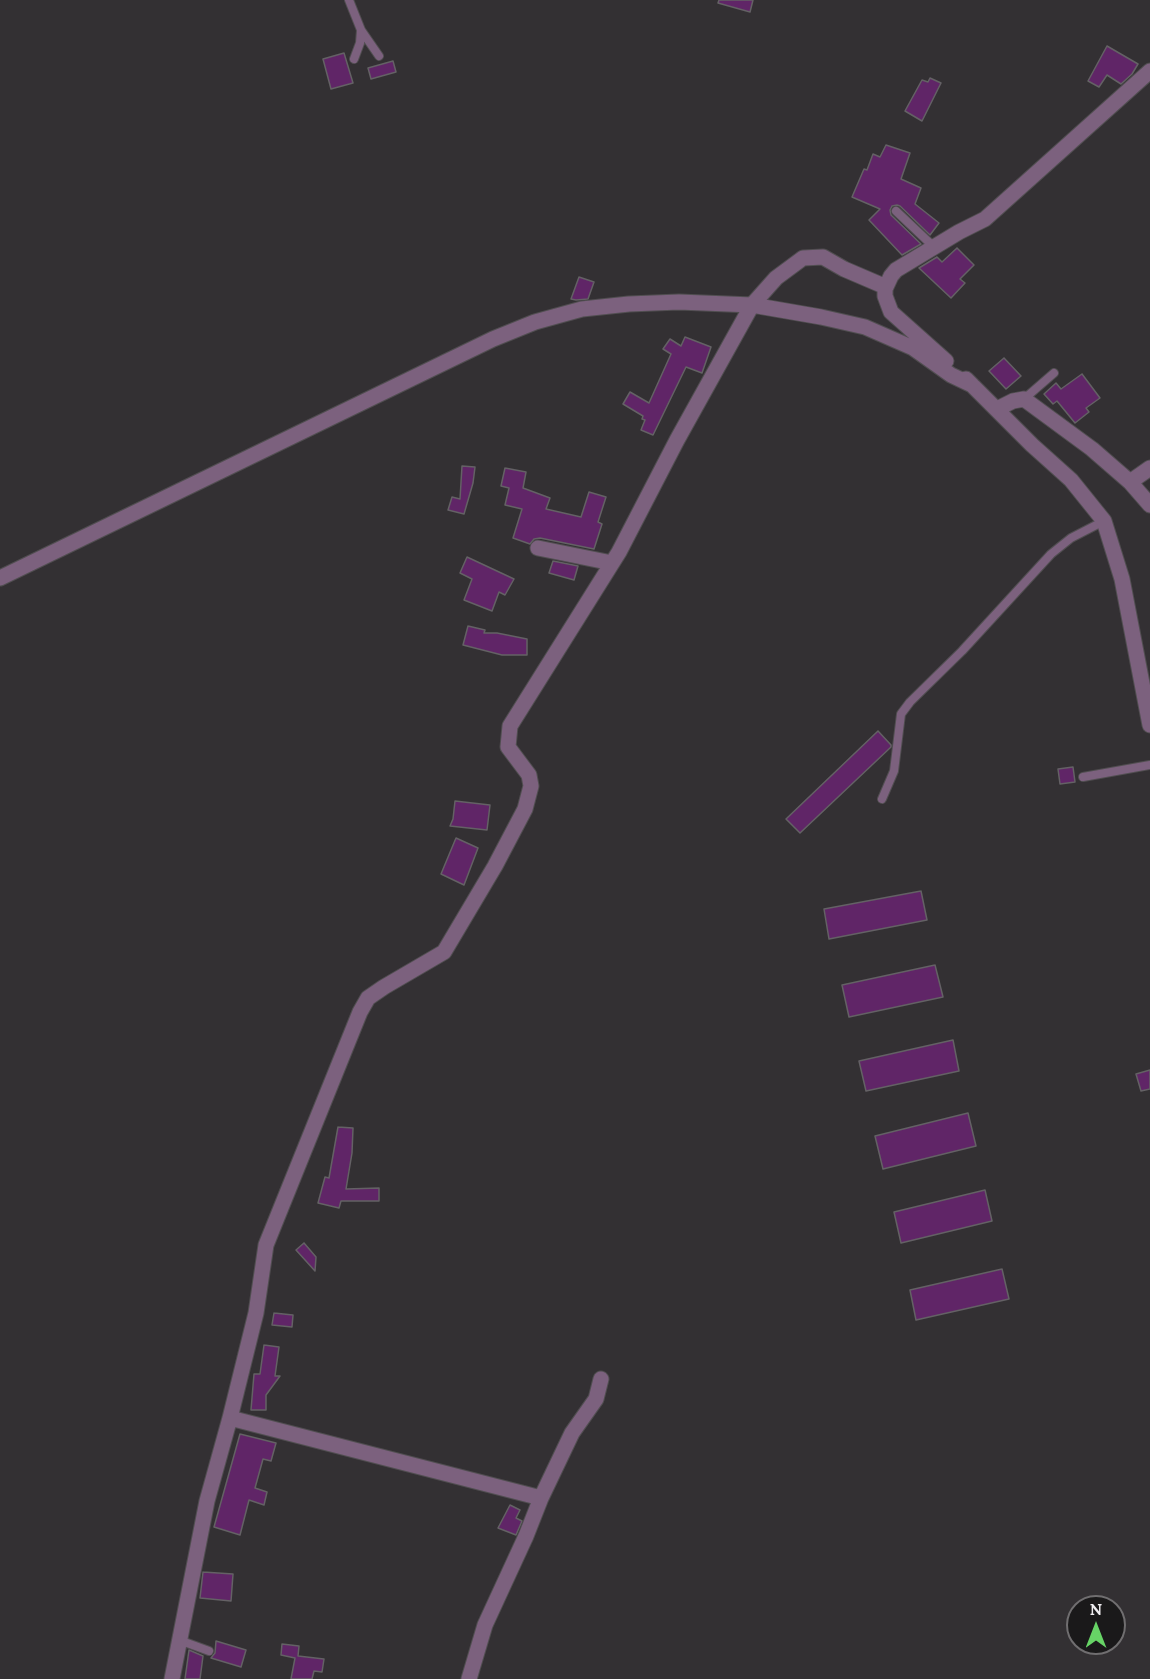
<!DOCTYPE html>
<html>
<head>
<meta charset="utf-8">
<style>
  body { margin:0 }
  #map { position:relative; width:1150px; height:1679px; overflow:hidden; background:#333033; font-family:Lora,serif }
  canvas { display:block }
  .north { position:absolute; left:1066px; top:1595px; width:60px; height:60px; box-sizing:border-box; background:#1a191a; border:2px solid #706e70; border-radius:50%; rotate:0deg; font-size:16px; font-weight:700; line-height:24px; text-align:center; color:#f0eef1 }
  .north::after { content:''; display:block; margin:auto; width:21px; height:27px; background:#67d466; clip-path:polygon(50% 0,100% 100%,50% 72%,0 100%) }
</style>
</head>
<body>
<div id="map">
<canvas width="1150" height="1679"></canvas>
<div class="north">N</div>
</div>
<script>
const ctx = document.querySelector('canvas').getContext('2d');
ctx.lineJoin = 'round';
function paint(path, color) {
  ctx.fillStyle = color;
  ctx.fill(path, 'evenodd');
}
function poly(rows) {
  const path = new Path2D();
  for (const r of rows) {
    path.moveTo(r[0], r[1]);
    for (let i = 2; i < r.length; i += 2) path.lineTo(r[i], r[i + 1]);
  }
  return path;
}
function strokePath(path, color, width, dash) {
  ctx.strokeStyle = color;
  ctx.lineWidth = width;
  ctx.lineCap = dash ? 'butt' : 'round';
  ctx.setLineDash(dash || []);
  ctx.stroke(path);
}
const building = poly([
  [719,0,753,0,750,12,718,3,719,0],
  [1107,46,1138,64,1132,74,1121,84,1107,75,1099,87,1088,81,1107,46],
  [344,53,353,83,331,89,323,59,344,53],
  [393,61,396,72,371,79,368,68,393,61],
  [930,78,941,83,922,121,905,111,922,80,928,82,930,78],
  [886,145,910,153,901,179,921,188,915,204,939,223,930,235,900,206,897,205,892,206,890,210,891,215,921,244,902,255,869,220,880,209,852,197,864,169,867,170,873,154,880,157,886,145],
  [957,248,974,265,960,279,965,283,951,298,919,268,937,257,942,262,957,248],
  [579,277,594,282,588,299,576,300,571,299,579,277],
  [685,337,711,347,702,373,686,367,653,435,641,430,645,420,642,419,643,416,623,404,630,392,649,403,671,354,663,349,670,339,681,346,685,337],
  [1004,358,1021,376,1006,389,989,371,1004,358],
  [1082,374,1100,398,1086,408,1089,412,1075,423,1057,401,1053,404,1044,394,1056,383,1061,389,1082,374],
  [462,466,475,467,473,483,464,514,448,510,452,497,460,499,462,466],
  [505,468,526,472,523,488,550,498,546,509,581,517,589,492,606,497,598,522,602,524,594,549,540,538,534,539,530,544,513,538,522,509,505,505,509,488,501,486,505,468],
  [467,557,514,579,505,595,499,592,492,611,464,600,472,579,460,573,467,557],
  [553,561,578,566,574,580,549,573,553,561],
  [468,626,485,630,484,633,497,633,527,639,527,655,502,655,463,645,468,626],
  [878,731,891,745,891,747,800,833,786,819,878,731],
  [1073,767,1075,782,1060,784,1058,769,1073,767],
  [455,801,490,805,487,830,450,826,453,819,455,801],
  [456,838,478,848,464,885,441,874,456,838],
  [921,891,927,920,829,939,824,909,921,891],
  [935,965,943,997,849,1017,842,985,935,965],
  [953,1040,959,1071,866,1091,859,1061,953,1040],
  [1150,1070,1150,1089,1141,1091,1136,1074,1150,1070],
  [968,1113,976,1146,883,1169,875,1136,968,1113],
  [338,1127,353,1128,352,1153,346,1189,379,1188,379,1201,341,1201,339,1208,318,1203,325,1177,329,1178,338,1127],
  [985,1190,992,1221,901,1243,894,1212,985,1190],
  [304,1243,316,1257,315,1271,296,1250,304,1243],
  [1002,1269,1009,1299,916,1320,910,1290,1002,1269],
  [274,1313,293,1315,292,1327,272,1325,274,1313],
  [264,1345,279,1347,275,1376,280,1376,266,1395,266,1410,251,1410,254,1374,260,1374,264,1345],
  [240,1434,276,1443,271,1461,263,1459,255,1488,267,1492,264,1505,249,1500,240,1535,214,1527,240,1434],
  [510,1505,520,1510,516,1518,522,1521,516,1535,498,1528,510,1505],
  [203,1572,233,1574,231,1601,200,1598,203,1572],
  [216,1641,246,1650,241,1667,211,1658,215,1653,216,1641],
  [282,1644,299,1646,298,1656,324,1659,322,1672,314,1671,312,1679,291,1679,295,1658,281,1655,282,1644],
  [189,1650,203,1656,200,1679,185,1679,189,1650]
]);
paint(building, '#602567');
strokePath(building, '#646165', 1.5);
const lane = poly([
  [349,0,361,30,379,56],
  [354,59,360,43,361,30],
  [896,211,934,247],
  [1024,399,1054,373],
  [1083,777,1150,765],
  [882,799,894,771,901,714,910,702,962,651,1051,554,1071,538,1104,521],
  [179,1640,209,1651]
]);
const street = poly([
  [946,361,891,312,885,296,885,289,891,276,896,270,959,232,985,219,1150,71],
  [966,379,1032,445,1071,480,1104,521,1122,579,1150,725],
  [997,409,1013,401,1024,399,1092,449,1130,482,1150,505],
  [1130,482,1150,468],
  [538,548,612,563],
  [0,578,493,339,535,322,582,309,629,304,679,302,752,305,821,317,865,327,913,348,951,375,972,385],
  [230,1418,541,1498],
  [172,1679,207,1501,230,1418,256,1313,266,1245,360,1012,368,998,384,987,444,952,495,866,525,809,531,786,529,775,508,747,510,726,619,552,677,440,752,305,776,278,803,258,823,257,844,269,886,287],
  [469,1679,485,1625,526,1536,541,1498,572,1433,596,1399,601,1379]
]);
strokePath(lane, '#514e51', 10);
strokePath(street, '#514e51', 17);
strokePath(lane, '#7c617e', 8);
strokePath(street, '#7c617e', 15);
</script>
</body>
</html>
